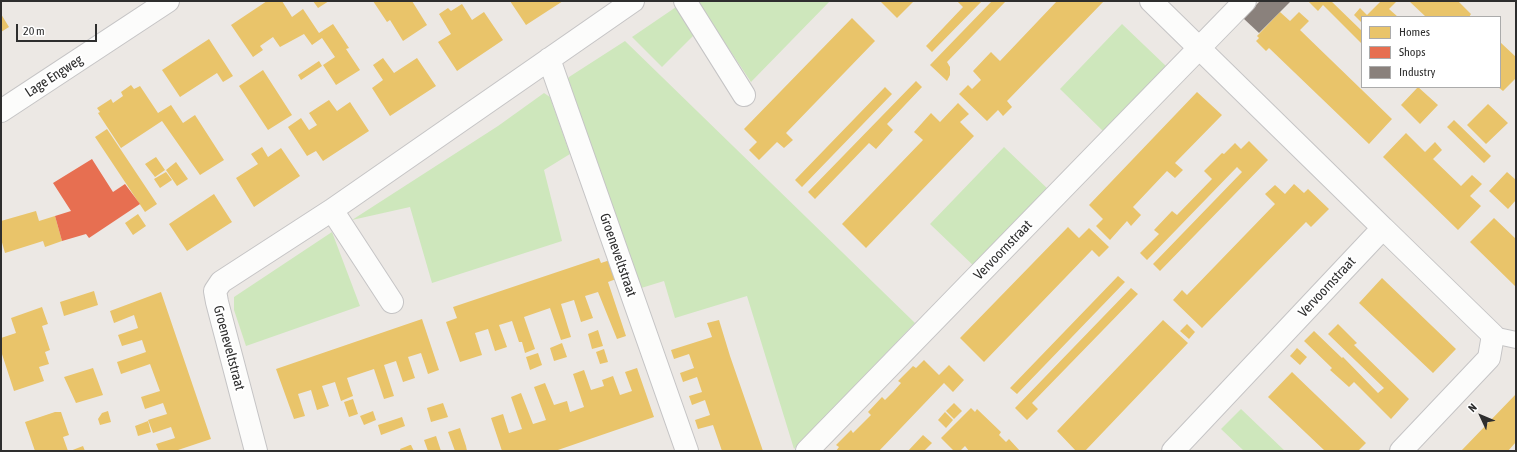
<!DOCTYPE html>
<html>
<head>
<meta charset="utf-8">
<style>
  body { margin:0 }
  #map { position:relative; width:1517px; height:452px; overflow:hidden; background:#ece8e4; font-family:"Asap Condensed",sans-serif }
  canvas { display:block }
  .frame { position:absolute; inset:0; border:2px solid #2e2e2e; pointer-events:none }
  .legend { position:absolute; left:1361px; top:16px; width:140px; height:72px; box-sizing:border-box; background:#fff; border:1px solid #ababab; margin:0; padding:5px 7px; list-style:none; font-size:12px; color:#2e2e2e }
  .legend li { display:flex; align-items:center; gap:8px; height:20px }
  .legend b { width:20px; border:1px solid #ababab }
  .north { position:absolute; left:1461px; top:396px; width:40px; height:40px; -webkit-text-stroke:3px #fff; paint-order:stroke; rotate:314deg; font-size:11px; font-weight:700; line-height:16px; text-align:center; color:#2e2e2e }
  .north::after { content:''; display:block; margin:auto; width:14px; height:18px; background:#2e2e2e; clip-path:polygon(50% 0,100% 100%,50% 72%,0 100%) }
  .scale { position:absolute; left:16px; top:24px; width:81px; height:18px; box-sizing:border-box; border:2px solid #2e2e2e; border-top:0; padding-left:5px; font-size:12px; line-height:14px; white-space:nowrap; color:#2e2e2e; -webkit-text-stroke:3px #fff; paint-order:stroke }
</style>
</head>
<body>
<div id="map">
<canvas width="1517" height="452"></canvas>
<div class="frame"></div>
<ul class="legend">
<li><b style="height:11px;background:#e9c46a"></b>Homes</li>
<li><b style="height:11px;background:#e76f51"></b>Shops</li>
<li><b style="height:11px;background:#8a817c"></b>Industry</li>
</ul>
<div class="north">N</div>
<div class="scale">20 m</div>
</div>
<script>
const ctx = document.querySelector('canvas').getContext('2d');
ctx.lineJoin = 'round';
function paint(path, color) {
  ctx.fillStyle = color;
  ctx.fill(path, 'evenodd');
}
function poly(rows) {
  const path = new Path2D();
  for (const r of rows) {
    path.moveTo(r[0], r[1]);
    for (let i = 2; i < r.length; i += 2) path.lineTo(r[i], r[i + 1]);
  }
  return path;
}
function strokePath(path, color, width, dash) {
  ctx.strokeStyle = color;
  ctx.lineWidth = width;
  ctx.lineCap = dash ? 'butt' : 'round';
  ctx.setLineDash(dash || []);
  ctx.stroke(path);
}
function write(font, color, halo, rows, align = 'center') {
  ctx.font = font + ' "Asap Condensed",sans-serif';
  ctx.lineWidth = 4;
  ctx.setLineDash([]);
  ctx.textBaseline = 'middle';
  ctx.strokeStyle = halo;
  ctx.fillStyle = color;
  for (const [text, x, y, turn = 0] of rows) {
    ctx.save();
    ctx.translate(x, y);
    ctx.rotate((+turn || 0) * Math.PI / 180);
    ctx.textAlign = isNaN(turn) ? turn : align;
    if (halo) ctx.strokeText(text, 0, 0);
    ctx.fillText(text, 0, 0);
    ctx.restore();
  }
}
paint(poly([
  [697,1,830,1,751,82],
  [679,5,696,33,662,67,632,37],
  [1122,24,1167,67,1105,133,1060,89],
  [625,41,915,323,794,449,747,296,675,318,664,281,638,289,566,82,569,77],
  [544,93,550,97,570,154,544,170,562,241,432,283,410,207,352,220,498,126],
  [1004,147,1050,191,977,269,930,224],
  [332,232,360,306,246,346,234,310,234,297],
  [1241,409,1285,451,1244,451,1221,429]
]), '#cee7bc');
paint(poly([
  [267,1,282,1,292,17,303,9,319,33,333,24,349,48,346,49,360,70,336,85,323,65,335,57,322,38,312,45,304,34,280,47,273,37,260,46,263,50,253,57,231,25],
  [313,1,329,1,318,8],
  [373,1,412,1,427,25,403,41,390,20,387,22],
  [510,1,563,1,526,25],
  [880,1,914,1,897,18],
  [957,1,982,1,932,52,926,46,963,7],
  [992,1,1006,1,947,62,950,67,950,75,947,81,930,65],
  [1057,1,1104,1,1007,101,1012,107,1003,116,998,110,987,121,959,94,968,85,972,89,981,80,973,71,991,52,1000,61],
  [1308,1,1331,1,1362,31,1362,44,1323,5,1318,11],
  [1381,1,1397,1,1389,9,1398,17,1362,17,1362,23,1354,15,1360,8,1367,15],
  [1409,1,1458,1,1471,14,1469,17,1426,17],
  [462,4,472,20,484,12,503,40,457,71,438,42,451,34,439,14,448,8,451,11],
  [1280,12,1290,21,1299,12,1309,21,1300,30,1392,119,1369,144,1269,48,1266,51,1256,41,1259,38,1257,36],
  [1,14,9,27,1,32],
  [852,18,875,41,786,133,793,140,784,148,777,142,759,160,749,150,757,142,744,129],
  [209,39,233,76,223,82,217,73,180,97,162,70],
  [1500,42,1516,57,1516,78,1503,91,1498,87,1500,87],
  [383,58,394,73,417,58,436,86,390,116,372,88,383,80,373,65],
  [319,61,322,66,301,80,298,75],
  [263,70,292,115,268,130,239,86],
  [916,81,922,87,887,124,893,130,876,149,869,143,815,199,808,192],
  [131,85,134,89,140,86,158,113,171,105,183,123,195,115,224,160,200,175,162,121,121,148,98,113,100,112,97,108,111,99,113,103,123,96,121,92],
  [885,87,892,94,802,187,795,180],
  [1418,87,1438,105,1420,124,1401,105],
  [1197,92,1222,115,1175,163,1183,170,1175,178,1167,171,1133,207,1141,215,1131,226,1127,221,1110,240,1096,226,1103,219,1089,205],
  [329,100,337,111,350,102,369,131,323,161,316,151,307,156,288,127,301,118,309,130,317,125,309,113],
  [958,103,969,114,960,122,974,136,866,248,842,224,923,140,914,132,931,113,940,122],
  [1488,104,1508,123,1486,144,1467,125],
  [1454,120,1491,156,1484,163,1447,127],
  [107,129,157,204,145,212,95,137],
  [1406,133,1425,152,1435,142,1442,150,1433,159,1461,186,1472,175,1482,184,1470,196,1481,206,1458,230,1383,157],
  [1249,141,1268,160,1160,271,1153,264,1242,172,1237,167,1147,260,1140,253,1159,234,1154,230,1172,211,1177,215,1212,179,1204,171,1222,153,1224,154,1235,143,1241,149],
  [262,147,268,157,281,148,300,176,254,207,236,178,258,164,251,154],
  [156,157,165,170,155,177,145,164],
  [176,162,188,179,177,186,166,170],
  [166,172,172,180,160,188,154,179],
  [1507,172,1516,180,1516,200,1508,209,1489,191],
  [1294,184,1304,193,1308,189,1329,209,1311,227,1306,222,1202,328,1173,300,1182,290,1187,295,1275,204,1265,194,1275,185,1285,194],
  [214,194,232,222,187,251,169,224],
  [36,211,39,221,55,216,62,241,45,247,43,241,5,253,1,239,1,221],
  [138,214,146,226,133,235,125,223],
  [1494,218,1516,239,1516,287,1470,242],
  [1068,227,1079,238,1089,228,1109,247,1099,257,1092,250,984,362,960,338],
  [599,258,601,263,613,259,619,278,608,282,626,336,617,339,598,292,585,296,593,318,581,322,574,300,561,304,571,337,561,340,550,308,524,317,535,349,525,353,522,342,519,342,512,321,499,325,507,347,495,351,488,329,475,333,482,355,460,362,446,322,457,318,453,307],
  [1118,276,1125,282,1017,394,1010,388],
  [1382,278,1456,349,1433,373,1359,303],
  [1131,288,1138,294,1032,403,1038,409,1027,420,1015,408],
  [94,291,98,305,64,316,60,302],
  [161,292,211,439,175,451,159,451,156,444,175,438,171,427,153,433,148,420,167,414,163,403,145,409,141,397,160,391,150,364,121,374,117,362,146,352,142,340,122,346,118,335,138,328,134,315,114,323,110,311],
  [42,307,48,324,42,326,50,350,45,352,49,364,39,367,44,381,14,391,1,351,1,338,16,333,11,318],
  [422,319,439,370,428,374,421,353,408,357,415,378,403,382,396,361,384,365,394,396,384,399,374,369,347,378,353,396,341,401,335,382,322,386,329,406,317,410,311,390,298,394,305,416,294,419,276,369],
  [719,320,730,356,763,451,722,451,713,425,698,429,695,420,710,415,705,400,692,405,689,396,702,392,697,377,683,382,680,373,694,368,689,354,674,359,671,350,712,337,707,323],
  [1163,320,1188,343,1085,451,1076,451,1057,431],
  [1187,324,1195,332,1189,339,1180,331],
  [1338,324,1357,343,1354,345,1409,399,1391,419,1354,382,1349,387,1330,370,1332,368,1304,341,1314,331,1342,358,1343,357,1378,393,1384,388,1328,334],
  [598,330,603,346,592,349,588,334],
  [562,343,567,357,554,361,550,348],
  [1297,348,1307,357,1300,365,1290,356],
  [604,349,608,362,600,364,596,352],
  [538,353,542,365,530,370,526,357],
  [924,360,939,375,949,365,964,380,953,392,944,383,879,451,836,451,839,447,836,445,851,430,853,433,871,415,868,412,882,397,885,400,893,392,901,383,898,381,913,366,916,368],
  [93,368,103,395,76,403,64,377],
  [637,368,654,417,555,451,502,451,491,418,503,414,509,433,522,429,511,397,521,393,533,424,546,420,534,387,545,383,554,405,567,401,570,412,584,407,573,374,584,370,591,390,604,386,602,380,613,376,620,395,632,391,625,372],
  [1292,372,1366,443,1358,451,1325,451,1268,397],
  [1516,394,1516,442,1508,451,1461,451],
  [353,399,358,414,349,417,344,402],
  [443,403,448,417,431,422,427,408],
  [954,403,962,411,954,419,946,411],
  [971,408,975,412,977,409,1001,432,999,435,1006,442,1009,439,1020,451,969,451,965,446,960,451,954,451,941,438],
  [108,411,111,422,100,425,98,419,102,413],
  [373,411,376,420,364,425,360,416],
  [55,412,61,412,69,435,63,437,68,451,35,451,25,422],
  [945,412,953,420,946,428,938,420],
  [402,417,405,426,381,435,378,425],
  [148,421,151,432,138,436,135,426],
  [460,428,466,446,467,451,455,451,448,432],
  [923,435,932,443,924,451,908,451],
  [436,436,441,451,428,451,424,440],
  [410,445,411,445,414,451,401,451,400,449],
  [83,446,85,451,70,451]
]), '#e9c46a');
paint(poly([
  [92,159,113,192,125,184,140,204,89,238,86,234,62,241,55,216,71,211,53,183]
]), '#e76f51');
paint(poly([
  [1260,1,1291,1,1259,33,1243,18]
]), '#8a817c');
const lane = poly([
  [1493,335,1516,340]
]);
const street = poly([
  [685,1,744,95],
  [1151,1,1383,228,1173,451],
  [549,59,687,451],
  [1,111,168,1],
  [332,210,392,302],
  [1383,228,1493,335,1489,358,1401,451],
  [256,451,217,302,215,291,221,282,332,210,633,1],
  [807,451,1245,1]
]);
strokePath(lane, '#c5c4c5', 18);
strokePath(street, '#c5c4c5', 24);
strokePath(lane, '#fcfcfb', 16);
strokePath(street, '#fcfcfb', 22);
write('14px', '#2e2e2e', '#fff', [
  ["Lage Engweg",54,76,-33],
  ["Vervoornstraat",1003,250,-46],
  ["Groeneveltstraat",618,255,71],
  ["Vervoornstraat",1327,287,-47],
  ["Groeneveltstraat",229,348,75]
]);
</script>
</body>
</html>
